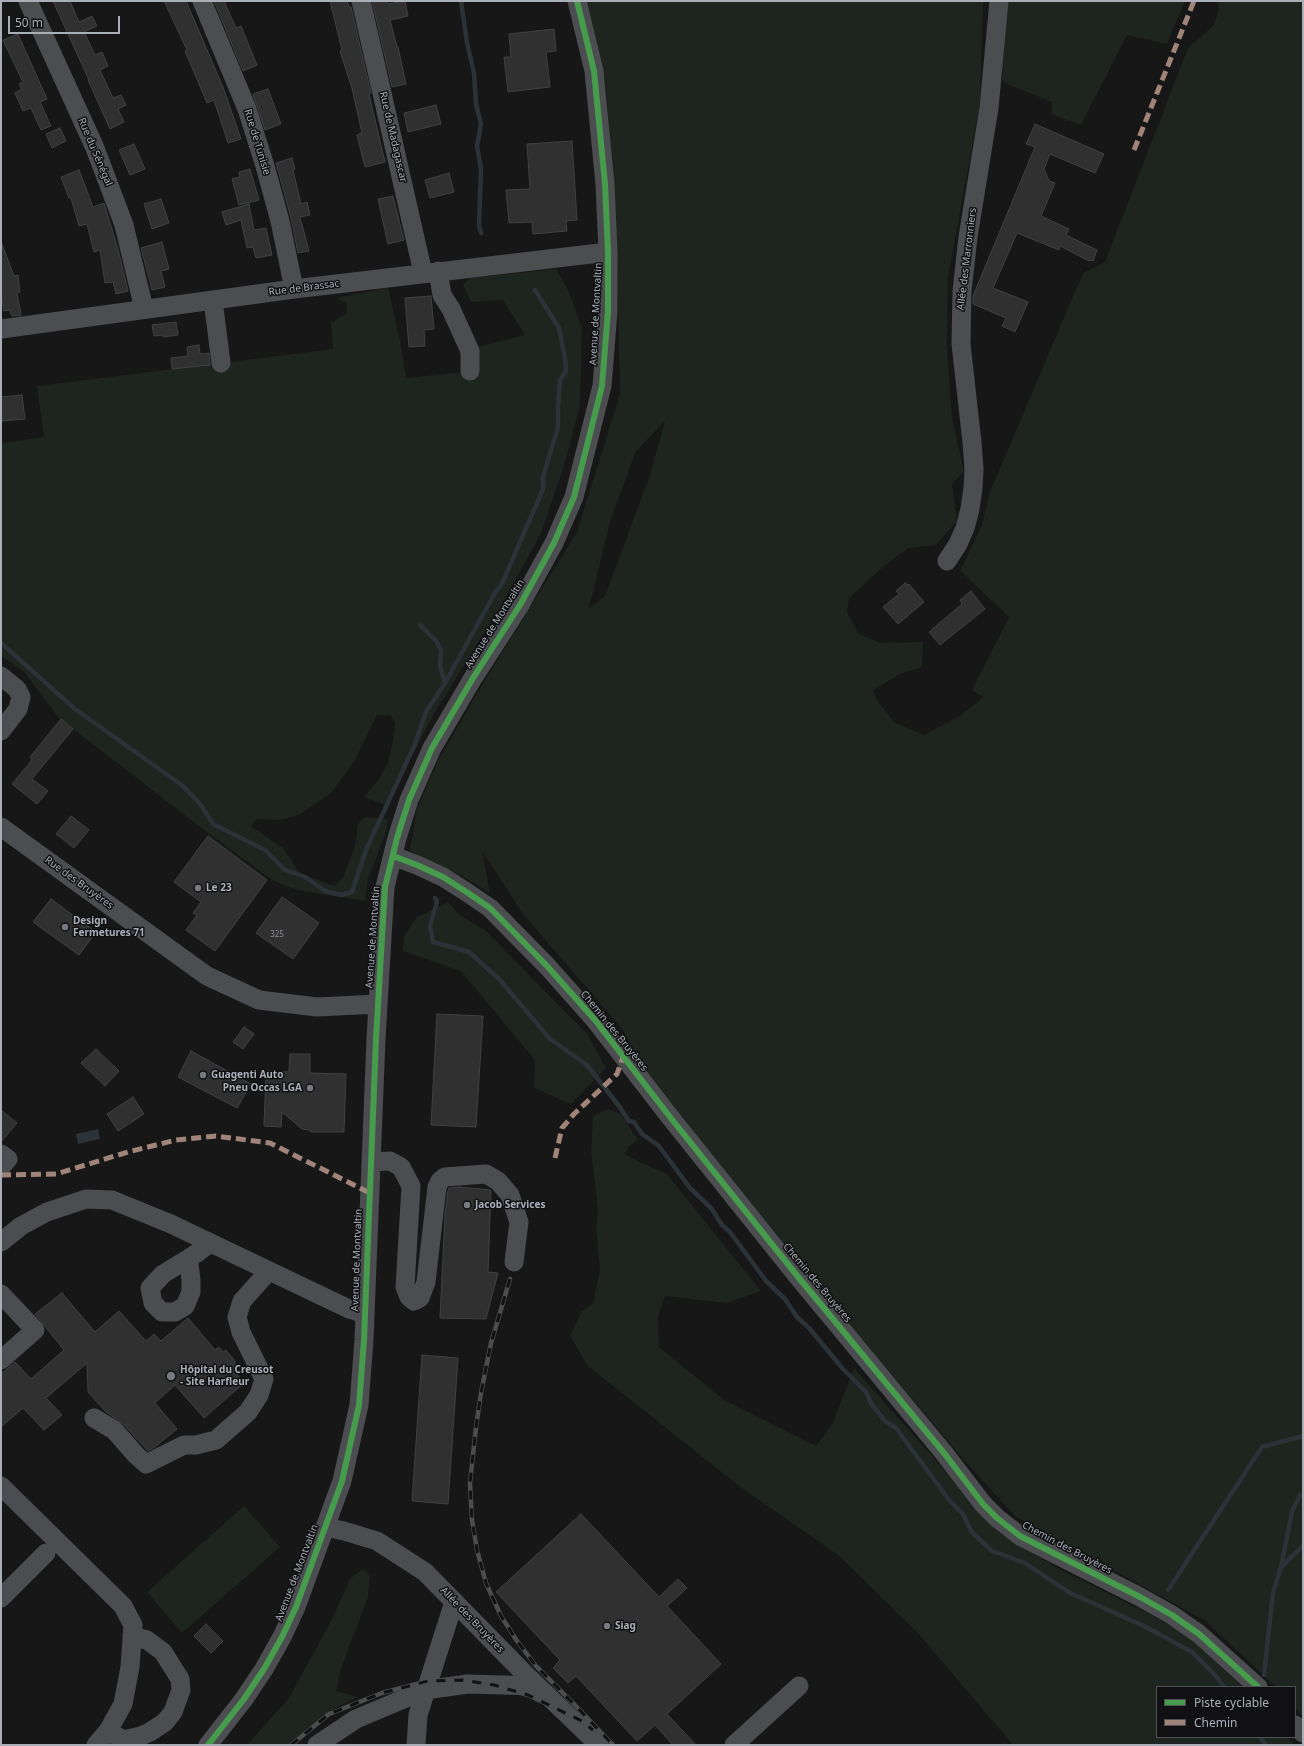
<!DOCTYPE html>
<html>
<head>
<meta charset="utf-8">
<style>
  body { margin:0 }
  #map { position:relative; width:1304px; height:1746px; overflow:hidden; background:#171717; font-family:"Noto Sans",sans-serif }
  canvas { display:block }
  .frame { position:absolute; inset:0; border:2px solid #a9aeb7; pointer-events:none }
  .legend { position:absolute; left:1156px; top:1686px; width:140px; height:52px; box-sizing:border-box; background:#111113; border:1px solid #4e5055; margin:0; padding:5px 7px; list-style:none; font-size:12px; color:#a9aeb7 }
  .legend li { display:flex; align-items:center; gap:8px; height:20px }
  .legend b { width:20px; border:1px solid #4e5055 }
  .scale { position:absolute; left:8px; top:16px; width:112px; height:18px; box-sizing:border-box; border:2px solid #a9aeb7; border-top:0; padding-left:5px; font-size:12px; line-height:14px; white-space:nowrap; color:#a9aeb7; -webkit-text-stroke:3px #111113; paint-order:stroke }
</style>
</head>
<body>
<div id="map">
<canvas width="1304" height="1746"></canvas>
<div class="frame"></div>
<ul class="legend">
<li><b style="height:5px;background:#469c4c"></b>Piste cyclable</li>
<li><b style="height:5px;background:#a18479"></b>Chemin</li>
</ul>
<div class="scale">50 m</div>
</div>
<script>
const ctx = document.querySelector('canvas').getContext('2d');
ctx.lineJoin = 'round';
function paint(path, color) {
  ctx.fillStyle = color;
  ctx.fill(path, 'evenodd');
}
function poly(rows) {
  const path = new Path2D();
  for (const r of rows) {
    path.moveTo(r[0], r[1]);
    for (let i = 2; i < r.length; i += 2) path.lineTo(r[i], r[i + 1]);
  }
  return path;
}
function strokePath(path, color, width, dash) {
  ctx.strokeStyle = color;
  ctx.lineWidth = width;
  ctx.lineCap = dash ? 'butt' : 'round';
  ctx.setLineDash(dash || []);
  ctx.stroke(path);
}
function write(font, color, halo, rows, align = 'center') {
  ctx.font = font + ' "Noto Sans",sans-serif';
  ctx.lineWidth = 3;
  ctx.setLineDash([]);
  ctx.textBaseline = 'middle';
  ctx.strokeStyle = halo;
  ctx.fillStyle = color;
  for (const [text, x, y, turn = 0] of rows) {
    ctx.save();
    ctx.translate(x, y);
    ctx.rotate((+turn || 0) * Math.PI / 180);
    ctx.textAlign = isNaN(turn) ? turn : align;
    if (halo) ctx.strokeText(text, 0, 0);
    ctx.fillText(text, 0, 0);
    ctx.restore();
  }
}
paint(poly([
  [585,1,983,1,980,103,948,278,947,348,952,419,964,471,952,484,957,521,936,545,908,548,883,567,849,598,847,612,858,633,880,643,923,642,922,667,900,674,873,690,876,699,894,722,924,735,960,716,983,697,972,690,1009,617,960,571,982,525,990,492,1083,273,1105,262,1188,48,1214,25,1219,10,1218,1,1303,1,1303,1716,1295,1708,1295,1687,1276,1687,1204,1620,1015,1516,971,1468,843,1317,643,1069,623,1030,523,914,482,851,490,893,462,876,410,851,417,809,438,761,482,685,577,532,620,394,617,262,606,83],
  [665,421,650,475,605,596,589,608,611,518,636,451],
  [1007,1,1185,1,1167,44,1127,35,1081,125,1051,114,1052,102,1002,82],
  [556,269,568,290,582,328,580,405,563,470,540,535,504,601,434,714,405,769,388,806,364,797,379,779,388,763,393,741,395,723,390,715,377,715,354,762,331,793,299,815,279,820,257,819,251,826,283,848,300,873,334,886,343,878,355,846,358,824,365,817,388,819,386,833,368,879,365,901,297,890,272,880,204,830,59,718,24,672,1,656,1,443,44,437,37,386,333,349,331,323,347,313,346,303,336,298,388,288,400,340,406,378,474,371,474,348,525,335,503,300,471,302,463,285,470,278],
  [448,902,461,916,485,930,588,1035,606,1068,571,1104,534,1088,535,1060,461,971,403,951,404,936,417,917],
  [608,1109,621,1114,638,1140,629,1146,625,1154,637,1161,667,1174,761,1291,727,1303,665,1296,658,1316,659,1347,724,1400,816,1446,833,1423,854,1368,1001,1534,1059,1569,1155,1617,1184,1633,1243,1687,1157,1687,1157,1737,1286,1737,1295,1745,1013,1745,917,1632,838,1555,739,1486,588,1366,570,1336,582,1311,593,1304,600,1269,596,1230,598,1209,591,1151,593,1116],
  [244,1506,280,1547,182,1633,147,1592],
  [362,1569,370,1575,368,1597,342,1666,336,1691,358,1697,331,1710,287,1745,247,1745,289,1698,332,1619,350,1579]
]), '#1e241e');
paint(poly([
  [98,1129,100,1139,78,1144,76,1134]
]), '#2b3238');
strokePath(poly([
  [461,1,467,43,474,73,476,104,481,124,477,146,481,169,479,226,481,233],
  [420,625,436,641,441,650,440,666,445,683],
  [1,643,75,709,183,786,201,805,213,824,265,850,285,870,305,877,325,891,341,895,352,892,366,850,415,744,426,712,445,683,496,591,501,586,543,489,543,477,558,427,558,408,560,380,566,371,565,358,559,328,535,290],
  [435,898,437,902,430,926,433,942,469,952,499,979,550,1039,587,1065,619,1106,629,1121,634,1122,642,1134,659,1146,690,1188,711,1208,722,1225,730,1232,766,1281,785,1299,797,1317,810,1329,843,1369,866,1392,872,1405,885,1421,896,1428,949,1500,963,1514,971,1531,992,1551,1025,1563,1070,1593,1146,1627,1192,1652,1216,1676,1224,1687],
  [1281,1567,1292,1512,1300,1495],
  [1168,1590,1262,1447,1303,1436],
  [1264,1675,1273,1593,1281,1567,1303,1546],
  [1260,1737,1266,1745]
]), '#2b3238', 4.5);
const building = poly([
  [53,1,70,1,79,22,92,16,97,26,84,32,95,55,102,52,108,66,100,70,113,98,121,95,126,105,118,109,124,122,110,129,88,80,89,80,53,1],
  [164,1,186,1,223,87,241,139,228,143,214,100,207,103,185,51,187,50,164,1],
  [214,1,224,1,236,28,241,26,257,65,243,71,214,1],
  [330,1,347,1,349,7,351,7,371,93,369,94,385,162,365,167,357,135,362,133,352,88,340,51,342,50,330,1],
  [372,1,387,1,388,4,405,1,408,16,390,20,397,47,398,47,406,84,392,87,372,1],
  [554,29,556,51,546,52,550,87,508,92,504,57,511,57,509,34,554,29],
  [18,34,47,99,40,102,51,126,41,130,31,108,23,111,15,93,22,89,19,84,23,82,3,40,18,34],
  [268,89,281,124,265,130,253,94,268,89],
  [436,105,441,124,408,132,404,113,436,105],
  [1035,124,1104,154,1095,173,1050,154,1044,169,1049,181,1055,183,1041,216,1069,229,1066,235,1097,250,1093,261,1090,260,1089,261,1060,246,1059,250,1017,233,993,288,1028,302,1015,332,1002,326,1006,318,973,304,973,296,1035,147,1026,144,1035,124],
  [60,128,66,141,52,148,46,134,60,128],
  [572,141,577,220,566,221,567,231,533,234,532,222,509,223,506,190,530,189,527,144,572,141],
  [134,144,145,169,130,175,119,150,134,144],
  [292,158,295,169,293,170,301,204,307,202,310,215,300,217,309,251,298,253,291,218,276,163,292,158],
  [250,169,259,200,239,205,232,179,240,177,239,172,250,169],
  [79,170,93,207,104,203,118,249,128,291,116,294,113,282,105,283,100,250,94,252,87,224,79,226,71,198,69,198,61,177,79,170],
  [449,173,454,192,430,198,425,180,449,173],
  [393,196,404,240,388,244,378,199,393,196],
  [161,199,169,223,152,229,144,204,161,199],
  [249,204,254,230,266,228,272,255,256,258,253,247,247,248,241,220,226,225,222,212,249,204],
  [162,242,169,269,161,271,165,287,152,290,141,248,162,242],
  [2,244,14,276,18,275,20,292,17,293,21,315,12,316,9,310,4,311,1,295,1,245,2,244],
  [431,296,434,329,424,330,425,346,409,347,405,298,431,296],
  [176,322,178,335,163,337,163,335,154,336,152,325,176,322],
  [199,345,200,354,209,353,210,365,172,369,171,358,188,356,187,347,199,345],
  [22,395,25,419,1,421,1,397,22,395],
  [905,583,908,585,909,584,924,602,898,624,883,607,899,594,896,591,905,583],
  [971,591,985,609,940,645,929,632,962,604,960,600,971,591],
  [61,719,73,729,32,779,48,791,37,804,12,784,32,760,30,757,61,719],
  [71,816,89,830,74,848,56,834,71,816],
  [208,836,267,880,215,951,186,930,197,915,193,913,201,902,174,882,208,836],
  [282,897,319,923,293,959,256,933,282,897],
  [51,899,96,932,79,955,33,922,51,899],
  [437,1014,483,1016,476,1127,431,1125,437,1014],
  [244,1027,254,1034,243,1049,233,1042,244,1027],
  [96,1049,119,1071,105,1086,81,1063,96,1049],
  [191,1051,251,1084,237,1108,178,1077,191,1051],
  [290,1054,310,1054,310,1073,346,1074,344,1132,311,1132,309,1130,302,1129,282,1112,281,1127,264,1126,266,1071,289,1072,290,1054],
  [133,1097,144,1114,118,1131,107,1114,133,1097],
  [1,1110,17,1123,1,1142,1,1110],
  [459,1187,491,1190,488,1272,498,1273,486,1319,440,1318,445,1215,448,1190,449,1188,459,1187],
  [62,1293,95,1332,119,1311,146,1341,154,1334,161,1341,188,1318,215,1350,219,1347,223,1352,226,1350,235,1361,233,1369,244,1383,204,1418,175,1385,155,1403,177,1429,155,1447,148,1451,122,1423,106,1412,88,1392,87,1363,46,1398,62,1415,44,1430,23,1408,1,1427,1,1374,15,1362,31,1379,64,1350,35,1314,62,1293],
  [422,1355,458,1358,448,1504,412,1501,422,1355],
  [581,1514,659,1597,678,1579,687,1588,667,1606,721,1664,667,1714,696,1745,673,1745,655,1725,637,1741,576,1676,568,1683,553,1668,560,1660,496,1592,581,1514],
  [206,1624,223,1641,211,1653,194,1636,206,1624]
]);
paint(building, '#303031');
strokePath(building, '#3f4143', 1);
strokePath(poly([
  [28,1,95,148,124,225,144,309],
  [202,1,247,109,265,166,280,221,294,289],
  [361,1,423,273],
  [438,271,442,295,451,309,470,351,470,371],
  [213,300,221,363],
  [1,329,294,289,608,252],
  [947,561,958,544,965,528,970,509,973,488,974,469,972,442,961,344,962,291,968,237,989,108,999,1],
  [1,676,17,689,21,697,18,709,1,731],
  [1,827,207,976,259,1000,317,1007,378,1004],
  [393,856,417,865,443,877,468,893,490,908,547,966,595,1020,670,1117,799,1278,944,1453,983,1504,997,1518,1020,1536,1140,1597,1172,1615,1199,1634,1258,1687],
  [1,1154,8,1159,1,1167],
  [371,1162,390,1161,401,1167,411,1186,405,1287,409,1297,414,1301,420,1298,426,1282,437,1187,440,1181,445,1177,486,1174,498,1181,510,1195,519,1222,514,1262],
  [1,1242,21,1226,47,1212,86,1199,112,1200,171,1224,349,1309,365,1314],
  [186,1260,189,1264,191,1280,191,1292,185,1306,175,1312,162,1312,153,1303,150,1288,163,1274,186,1260,197,1253,210,1243],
  [1,1294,35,1330,1,1360],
  [94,1418,114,1430,136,1455,146,1464,184,1445,196,1445,216,1440,248,1412,259,1395,264,1379,241,1332,237,1317,242,1301,269,1271],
  [1,1486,123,1606,133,1625,130,1667,123,1704,108,1731,96,1745],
  [325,1527,344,1531,377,1541,425,1572,523,1672,599,1745],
  [1,1598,46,1553],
  [1295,1725,1303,1733],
  [108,1731,123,1740,141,1736,150,1732,165,1722,173,1712,181,1690,180,1679,163,1652,147,1640,132,1636],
  [208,1745,244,1699,264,1669,282,1637,296,1607,342,1481,359,1405,364,1340,376,1039,385,887,397,838,409,800,432,748,473,678,520,605,554,543,574,497,602,386,608,311,608,252,605,184,594,71,577,1],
  [317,1745,356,1719,425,1690,468,1684,537,1686],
  [416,1745,418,1715,454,1602],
  [734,1745,799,1686]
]), '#4c4d50', 19);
const rail = poly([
  [510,1279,491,1343,481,1393,476,1427,470,1483,472,1520,477,1550,486,1583,501,1616,517,1641,536,1666,572,1702,613,1745],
  [291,1745,329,1714,382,1693,428,1681,462,1680,494,1685,528,1695,582,1721,593,1730]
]);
strokePath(rail, '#4c4d4e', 4.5);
strokePath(rail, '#111113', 3, [9]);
strokePath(poly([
  [1134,150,1194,1],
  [555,1158,562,1128,574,1114,617,1074,623,1057],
  [1,1175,56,1174,128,1152,176,1140,216,1136,270,1143,370,1193]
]), '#a18479', 5, [10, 5]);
strokePath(poly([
  [393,856,417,865,443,877,468,893,490,908,547,966,595,1020,670,1117,799,1278,944,1453,983,1504,997,1518,1020,1536,1140,1597,1172,1615,1199,1634,1258,1687],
  [208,1745,244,1699,264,1669,282,1637,296,1607,342,1481,359,1405,364,1340,376,1039,385,887,397,838,409,800,432,748,473,678,520,605,554,543,574,497,602,386,608,311,608,252,605,184,594,71,577,1]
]), '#469c4c', 6);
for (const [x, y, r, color] of [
  [198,888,4,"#76797f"],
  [65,927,4,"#76797f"],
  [203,1075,4,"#76797f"],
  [310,1088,4,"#76797f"],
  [467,1205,4,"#76797f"],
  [171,1376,5,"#76797f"],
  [607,1626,4,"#76797f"]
]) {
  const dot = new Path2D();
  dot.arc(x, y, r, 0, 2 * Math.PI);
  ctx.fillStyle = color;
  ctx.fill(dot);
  strokePath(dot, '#111113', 1.5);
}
write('8px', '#8b8e96', null, [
  ["325",277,935]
]);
write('10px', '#a9aeb7', '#111113', [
  ["Rue de Madagascar",393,137,77],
  ["Rue de Tunisie",257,142,73],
  ["Rue du Sénégal",95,152,67],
  ["Allée des Marronniers",967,259,-83],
  ["Rue de Brassac",304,288,-7],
  ["Avenue de Montvaltin",596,314,-87],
  ["Avenue de Montvaltin",495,624,-58],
  ["Rue des Bruyères",79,883,36],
  ["Avenue de Montvaltin",373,937,-86],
  ["Chemin des Bruyères",614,1031,51],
  ["Avenue de Montvaltin",357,1260,-88],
  ["Chemin des Bruyères",817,1283,50],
  ["Chemin des Bruyères",1067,1548,28],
  ["Avenue de Montvaltin",297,1573,-69],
  ["Allée des Bruyères",472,1620,46]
]);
write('bold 10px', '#a9aeb7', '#111113', [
  ["Le 23",206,888],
  ["Design",73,921],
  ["Fermetures 71",73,933],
  ["Guagenti Auto",211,1075],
  ["Pneu Occas LGA",302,1088,"right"],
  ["Jacob Services",475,1205],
  ["Hôpital du Creusot",180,1370],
  ["- Site Harfleur",180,1382],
  ["Siag",615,1626]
], 'left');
</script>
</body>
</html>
